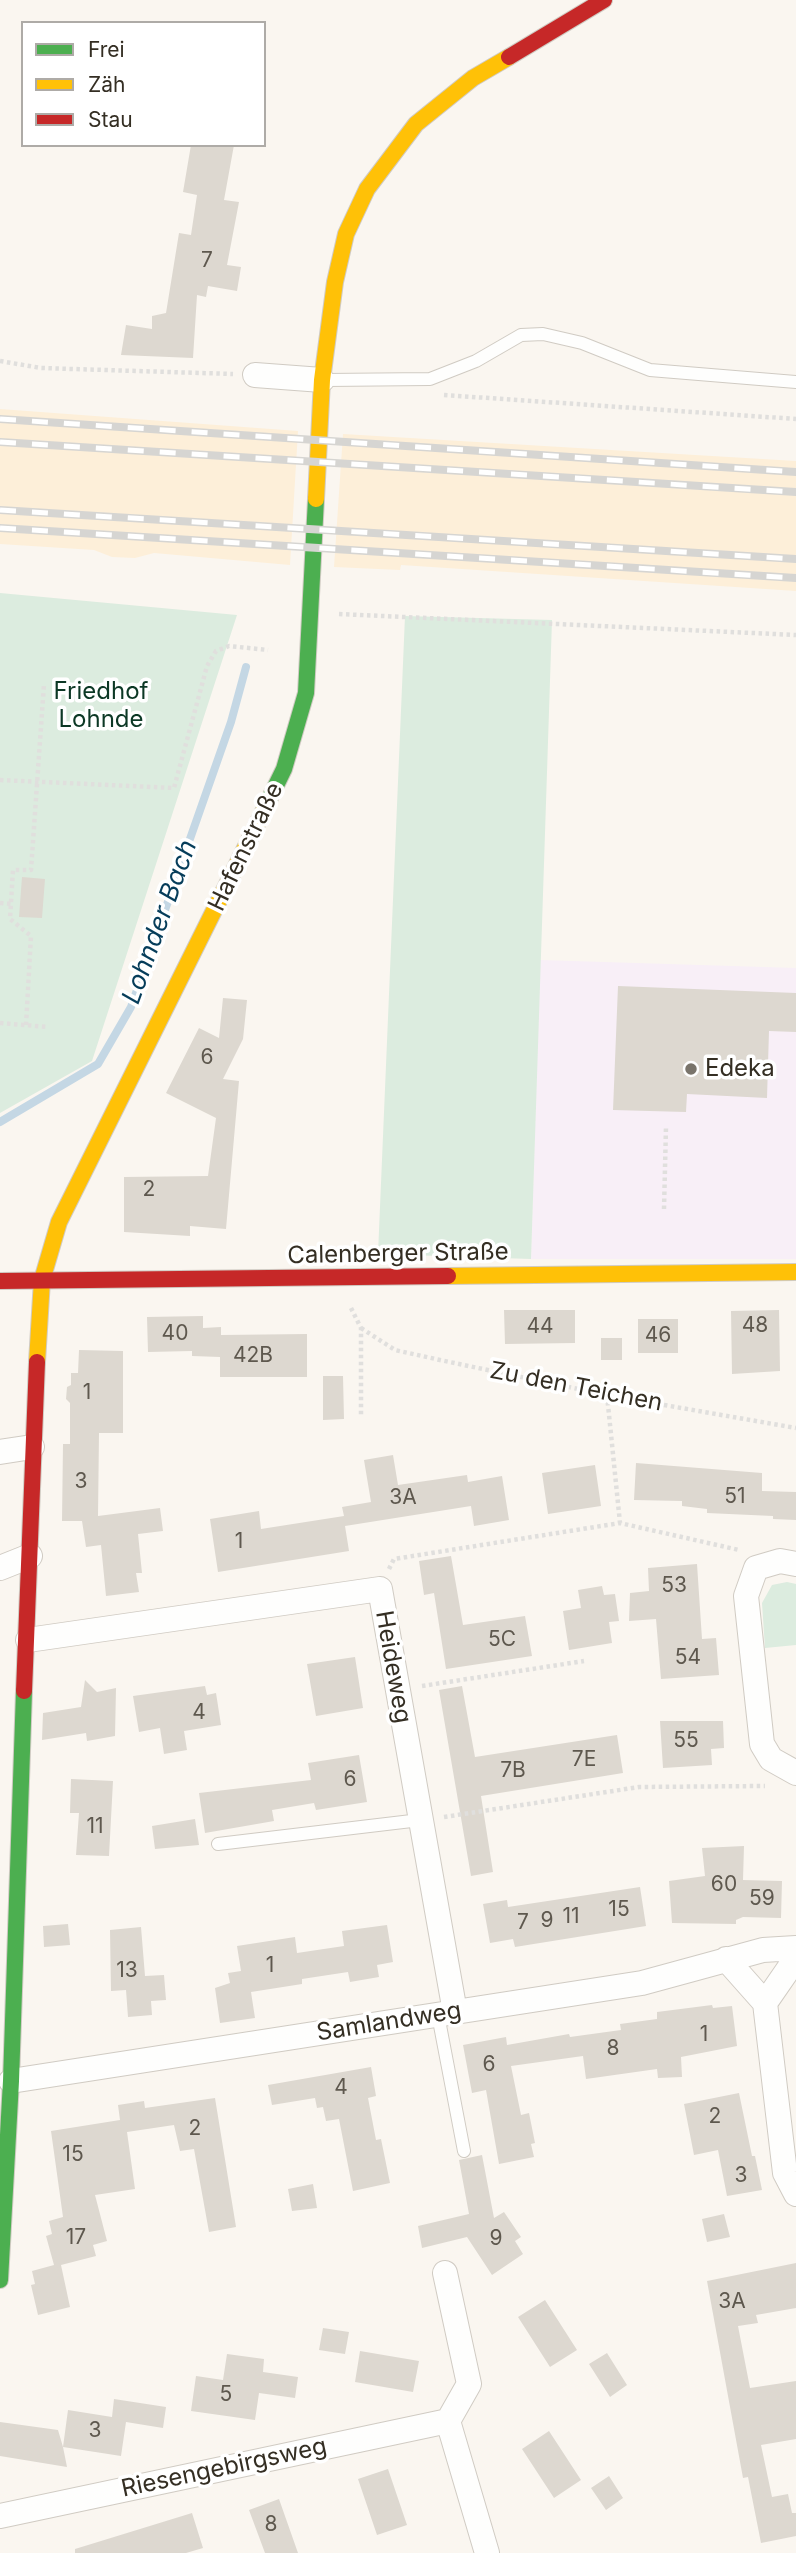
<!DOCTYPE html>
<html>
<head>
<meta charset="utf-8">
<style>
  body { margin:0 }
  #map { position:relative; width:796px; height:2553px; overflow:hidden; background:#faf6f0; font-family:Inter,sans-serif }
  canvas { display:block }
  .legend { position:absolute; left:21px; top:21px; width:245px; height:126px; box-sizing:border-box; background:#fff; border:2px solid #aeaba7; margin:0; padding:9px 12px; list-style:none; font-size:21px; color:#342e23 }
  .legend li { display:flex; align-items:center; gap:14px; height:35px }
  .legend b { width:35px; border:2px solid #aeaba7 }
</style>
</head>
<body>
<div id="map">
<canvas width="796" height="2553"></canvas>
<ul class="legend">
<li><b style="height:9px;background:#4caf50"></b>Frei</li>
<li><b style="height:9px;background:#ffc107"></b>Zäh</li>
<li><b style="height:9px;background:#c62828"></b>Stau</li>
</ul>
</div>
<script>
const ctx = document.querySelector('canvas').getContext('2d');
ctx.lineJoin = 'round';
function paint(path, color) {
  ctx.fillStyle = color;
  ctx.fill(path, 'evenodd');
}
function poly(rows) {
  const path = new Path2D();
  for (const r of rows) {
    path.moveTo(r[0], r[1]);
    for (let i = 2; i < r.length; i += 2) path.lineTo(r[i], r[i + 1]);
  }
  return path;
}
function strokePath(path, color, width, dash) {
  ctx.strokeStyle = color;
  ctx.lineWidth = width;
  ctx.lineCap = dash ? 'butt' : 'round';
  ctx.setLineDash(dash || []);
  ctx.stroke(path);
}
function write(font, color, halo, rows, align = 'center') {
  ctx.font = font + ' Inter,sans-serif';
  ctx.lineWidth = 7;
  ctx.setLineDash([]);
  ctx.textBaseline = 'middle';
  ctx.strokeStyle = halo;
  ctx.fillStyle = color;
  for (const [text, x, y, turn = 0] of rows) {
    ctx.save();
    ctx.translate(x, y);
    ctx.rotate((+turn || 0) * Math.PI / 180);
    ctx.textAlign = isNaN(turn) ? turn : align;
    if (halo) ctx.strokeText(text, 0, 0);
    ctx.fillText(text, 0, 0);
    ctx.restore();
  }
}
paint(poly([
  [540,960,796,968,796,1259,531,1259]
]), '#f8eff7');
paint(poly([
  [0,409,298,431,290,565,154,553,135,558,112,557,94,550,0,544],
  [343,434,796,461,796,591,401,565,400,570,334,567]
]), '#fdefd9');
paint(poly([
  [0,593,237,615,92,1061,0,1113],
  [405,616,552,620,531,1259,378,1254],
  [787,1582,796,1584,796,1645,765,1648,762,1603,772,1585]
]), '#dcecdf');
strokePath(poly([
  [0,1122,98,1064,131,1007,231,722,246,667]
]), '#c4d7e4', 8);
paint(poly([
  [191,145,234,145,224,200,239,202,227,265,241,267,237,291,208,286,206,297,197,295,193,358,121,355,126,325,152,329,152,316,166,313,179,233,191,235,197,195,183,192],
  [22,877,45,879,42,918,19,917],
  [618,986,796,993,796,1032,769,1031,767,1098,687,1094,686,1112,613,1110],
  [223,998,247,1000,243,1039,223,1079,239,1081,226,1229,190,1226,190,1236,124,1232,124,1177,208,1176,216,1118,166,1093,199,1028,219,1038],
  [504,1310,575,1310,575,1343,505,1344],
  [779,1310,780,1371,732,1374,731,1311],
  [203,1316,203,1328,221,1327,221,1335,307,1334,307,1377,220,1377,220,1357,192,1356,192,1351,148,1352,147,1317],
  [638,1319,678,1319,678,1353,638,1353],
  [601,1338,622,1338,622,1360,601,1360],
  [79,1350,123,1351,123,1433,99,1433,98,1516,160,1508,163,1531,138,1534,142,1573,136,1573,139,1592,106,1596,101,1545,86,1547,82,1521,62,1521,63,1444,70,1444,70,1403,66,1399,67,1387,71,1385,71,1373,78,1373],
  [323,1376,343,1376,344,1419,323,1420],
  [393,1455,398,1485,467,1475,468,1482,502,1476,509,1520,474,1526,471,1506,345,1526,349,1551,218,1572,210,1519,259,1511,261,1529,344,1516,342,1507,371,1502,364,1460],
  [636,1463,762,1473,762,1491,796,1492,796,1520,773,1519,773,1516,707,1513,707,1509,682,1506,682,1501,634,1500],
  [595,1465,601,1506,548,1514,542,1473],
  [451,1556,463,1625,525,1616,532,1656,446,1669,434,1593,424,1595,419,1561],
  [697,1564,702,1639,716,1638,719,1675,661,1679,656,1619,629,1621,630,1593,649,1591,648,1568],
  [602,1586,604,1595,615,1594,619,1621,609,1622,612,1643,569,1650,563,1611,581,1608,578,1590],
  [355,1657,363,1708,316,1716,307,1664],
  [85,1680,97,1692,116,1688,115,1736,87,1741,86,1733,42,1740,43,1713,81,1707],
  [205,1686,207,1695,216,1693,221,1725,184,1731,187,1750,164,1754,160,1728,139,1732,133,1696],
  [462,1686,475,1757,617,1735,623,1773,481,1796,493,1872,471,1876,439,1690],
  [660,1721,723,1721,724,1748,711,1749,712,1765,663,1768],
  [359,1755,367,1802,316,1810,314,1803,272,1810,274,1821,205,1833,199,1793,311,1780,308,1763],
  [71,1779,113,1781,109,1856,76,1855,79,1813,70,1813],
  [195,1819,199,1845,155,1849,152,1826],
  [744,1846,743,1880,782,1881,781,1918,743,1917,736,1920,736,1924,672,1923,669,1881,705,1876,702,1848],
  [640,1887,646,1926,515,1947,513,1939,490,1943,483,1904,507,1900,508,1907],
  [68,1924,70,1945,44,1947,43,1926],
  [387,1925,393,1962,377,1965,379,1977,350,1982,348,1972,302,1979,302,1984,251,1992,255,2018,220,2023,215,1988,230,1983,228,1973,241,1971,237,1946,295,1937,297,1953,344,1946,342,1931],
  [141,1927,145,1976,164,1975,166,2000,151,2001,152,2015,128,2017,126,1990,111,1991,110,1930],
  [712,2005,713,2008,732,2006,737,2046,681,2057,682,2077,658,2078,657,2069,586,2079,583,2056,511,2066,521,2115,529,2113,535,2143,531,2144,534,2157,499,2164,486,2090,472,2093,463,2045,506,2037,507,2045,569,2034,570,2037,621,2030,620,2024,657,2019,657,2012],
  [371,2067,376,2096,368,2098,376,2140,381,2139,390,2183,353,2191,339,2119,326,2121,323,2107,317,2108,315,2098,272,2105,268,2085],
  [739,2093,752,2156,755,2156,762,2190,727,2196,718,2150,694,2155,684,2104],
  [215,2098,236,2227,209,2232,194,2149,180,2151,174,2125,127,2132,135,2189,95,2195,107,2241,93,2245,96,2256,61,2265,70,2307,38,2315,31,2285,35,2284,32,2271,54,2265,46,2236,52,2234,49,2221,63,2217,51,2131,120,2120,118,2105,144,2101,145,2108],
  [482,2155,494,2218,504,2212,521,2237,515,2241,523,2254,492,2275,467,2237,422,2248,418,2226,469,2214,459,2160],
  [313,2184,317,2208,292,2211,288,2189],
  [724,2214,730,2237,707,2242,702,2219],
  [796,2263,796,2308,756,2315,758,2323,738,2326,750,2388,796,2381,796,2439,761,2445,772,2497,788,2494,792,2513,796,2513,796,2536,761,2543,748,2477,743,2478,707,2281],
  [545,2300,577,2350,550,2367,518,2317],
  [323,2328,349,2332,345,2354,319,2350],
  [360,2351,419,2361,413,2392,355,2382],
  [607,2353,627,2385,610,2397,589,2364],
  [227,2354,264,2359,263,2372,298,2377,295,2398,259,2393,255,2420,191,2411,196,2376,223,2380],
  [114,2399,166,2407,163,2428,126,2422,121,2456,63,2447,67,2467,0,2456,0,2422,58,2430,63,2447,68,2410,112,2417],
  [549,2431,581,2480,554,2498,522,2449],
  [388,2469,407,2525,377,2535,358,2479],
  [609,2476,623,2498,606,2510,591,2488],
  [279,2499,298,2553,265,2553,249,2510],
  [192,2513,203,2548,186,2553,75,2553,75,2549]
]), '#ddd8d0');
const lane = poly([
  [326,380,430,379,476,361,521,335,543,334,582,343,650,370,796,382],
  [218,1844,420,1820],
  [438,2015,464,2151]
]);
const street = poly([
  [255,375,322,380],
  [0,1452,32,1447],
  [796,1564,780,1561,756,1568,746,1596,762,1744,771,1759,796,1773],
  [0,1568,30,1556],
  [28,1640,380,1589,455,2012],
  [726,1959,765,2003,785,2173,796,2194],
  [765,2003,796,1958],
  [11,2081,642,1983,763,1950,796,1948],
  [445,2273,469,2384,448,2421],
  [0,2516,448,2421,487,2553]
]);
const fast = poly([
  [264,810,284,769,306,693,316,499],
  [0,2280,11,2081,24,1691]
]);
const slow = poly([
  [316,499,322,380,335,282,346,234,367,189,416,124,473,78,509,57],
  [448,1276,796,1272],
  [37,1362,42,1280,59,1222,264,810]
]);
const jam = poly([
  [509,57,604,0],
  [0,1281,448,1276],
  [24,1691,37,1362]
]);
strokePath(lane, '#d0cbc3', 14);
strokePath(street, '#d0cbc3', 26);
strokePath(fast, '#d0cbc3', 18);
strokePath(slow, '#d0cbc3', 18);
strokePath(jam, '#d0cbc3', 18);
strokePath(poly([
  [0,361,41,368,233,374],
  [444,395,796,419],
  [339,614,796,635],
  [0,780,174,788,207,666,216,651,229,646,268,650],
  [0,903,12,904],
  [0,1023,48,1027],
  [26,1025,31,936,10,919,13,870,31,870,44,684],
  [664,1209,666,1127],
  [351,1308,361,1328,361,1416],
  [361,1328,395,1350,440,1360,607,1395,796,1428],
  [607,1395,620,1523],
  [389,1569,394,1559,620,1523,739,1550],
  [422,1686,584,1661],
  [444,1817,639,1787,765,1786]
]), '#e0dfdd', 4.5, [3.5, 3.5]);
strokePath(lane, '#fefefd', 12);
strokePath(street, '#fefefd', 24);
strokePath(fast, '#4caf50', 16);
strokePath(slow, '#ffc107', 16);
strokePath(jam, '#c62828', 16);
const rail = poly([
  [0,419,796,472],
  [0,442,796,492],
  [0,510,796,559],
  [0,528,796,578]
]);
strokePath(rail, '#d6d5d2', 8);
strokePath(rail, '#fff', 5, [16]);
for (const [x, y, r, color] of [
  [691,1069,7,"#79746b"]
]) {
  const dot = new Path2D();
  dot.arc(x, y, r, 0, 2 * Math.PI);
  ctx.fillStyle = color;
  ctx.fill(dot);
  strokePath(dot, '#fff', 2.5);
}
write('21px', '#5e584e', null, [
  ["7",207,261],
  ["6",207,1058],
  ["2",149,1190],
  ["48",755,1326],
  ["44",540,1327],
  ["40",175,1334],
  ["46",658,1336],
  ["42B",253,1356],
  ["1",87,1393],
  ["3",81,1482],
  ["51",735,1497],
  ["3A",403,1498],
  ["1",239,1542],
  ["53",674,1586],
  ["5C",502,1640],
  ["54",688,1658],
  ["4",199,1713],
  ["55",686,1741],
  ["7E",584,1760],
  ["7B",513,1771],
  ["6",350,1780],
  ["11",95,1827],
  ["60",724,1885],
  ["59",762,1899],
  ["15",619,1910],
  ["11",571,1917],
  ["9",547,1921],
  ["7",523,1923],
  ["1",270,1966],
  ["13",127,1971],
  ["1",704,2035],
  ["8",613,2049],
  ["6",489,2065],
  ["4",341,2088],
  ["2",715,2117],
  ["2",195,2129],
  ["15",73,2155],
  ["3",741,2176],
  ["17",76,2238],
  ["9",496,2239],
  ["3A",732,2302],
  ["5",226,2395],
  ["3",95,2431],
  ["8",271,2525]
]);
write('24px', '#0c3825', '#fff', [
  ["Friedhof",101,692],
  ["Lohnde",101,720]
]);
write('24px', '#342e23', '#fff', [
  ["Hafenstraße",246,847,-64],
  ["Calenberger Straße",398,1254,-1],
  ["Zu den Teichen",576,1387,11],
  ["Heideweg",393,1667,80],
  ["Samlandweg",389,2022,-9],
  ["Riesengebirgsweg",224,2468,-12]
]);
write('24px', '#342e23', '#fff', [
  ["Edeka",705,1069]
], 'left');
write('italic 26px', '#063d5a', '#fff', [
  ["Lohnder Bach",160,922,-70]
]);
</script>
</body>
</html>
